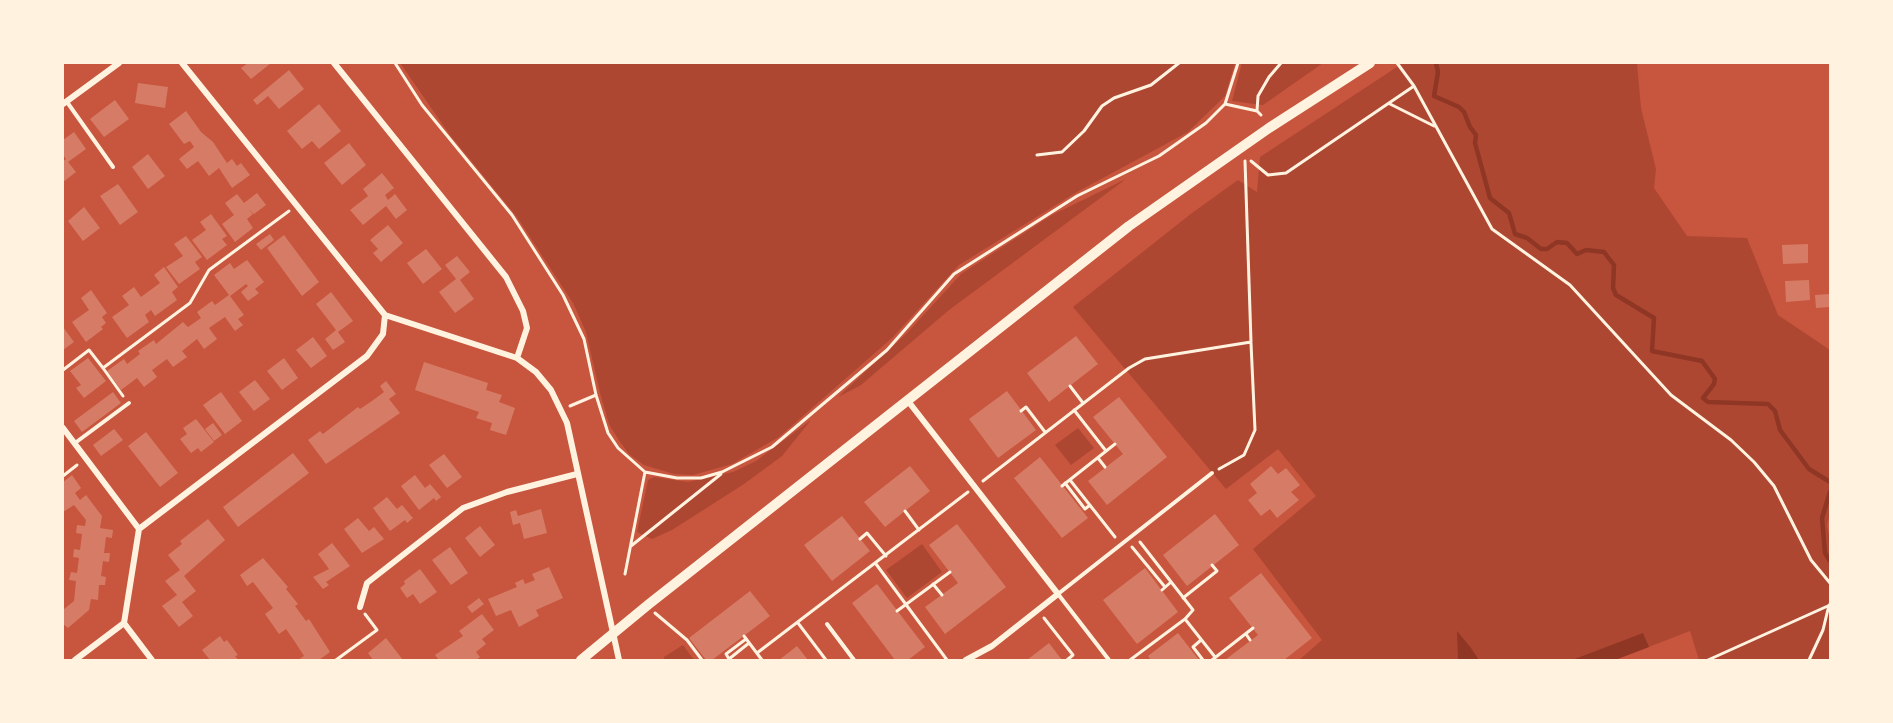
<!DOCTYPE html>
<html>
<head>
<meta charset="utf-8">
<style>
  body { margin:0 }
  #map { position:relative; width:1893px; height:723px; overflow:hidden; background:#c8553d; font-family:"Varela Round",sans-serif }
  canvas { display:block }
  .frame { position:absolute; inset:0; border:64px solid #fff3e0; pointer-events:none }
</style>
</head>
<body>
<div id="map">
<canvas width="1893" height="723"></canvas>
<div class="frame"></div>
</div>
<script>
const ctx = document.querySelector('canvas').getContext('2d');
ctx.lineJoin = 'round';
function paint(path, color) {
  ctx.fillStyle = color;
  ctx.fill(path, 'evenodd');
}
function poly(rows) {
  const path = new Path2D();
  for (const r of rows) {
    path.moveTo(r[0], r[1]);
    for (let i = 2; i < r.length; i += 2) path.lineTo(r[i], r[i + 1]);
  }
  return path;
}
function strokePath(path, color, width, dash) {
  ctx.strokeStyle = color;
  ctx.lineWidth = width;
  ctx.lineCap = dash ? 'butt' : 'round';
  ctx.setLineDash(dash || []);
  ctx.stroke(path);
}
paint(poly([
  [400,63,1235,63,1225,96,1188,132,1077,192,959,265,892,338,779,437,732,464,693,475,674,474,644,465,629,454,618,439,609,424,600,393,586,332,573,303,517,217,450,135],
  [1242,63,1323,63,1263,105,1232,101],
  [1403,63,1637,63,1641,108,1656,169,1654,188,1687,236,1747,238,1778,315,1830,350,1830,513,1827,525,1830,541,1830,660,1699,660,1690,631,1615,660,1299,660,1322,640,1253,549,1316,496,1278,449,1226,489,1073,307,1192,213,1238,180,1257,192,1260,157],
  [1126,179,949,310,861,385,838,397,906,334,961,274,1052,215],
  [811,420,782,456,744,484,672,530,652,539,637,532,648,480,654,477,688,482,733,472,756,461],
  [1078,428,1094,448,1071,465,1055,445],
  [922,544,942,572,907,598,886,570],
  [683,645,694,660,664,660,664,657]
]), '#ae4732');
paint(poly([
  [1457,631,1471,648,1479,660,1458,660],
  [1643,633,1649,647,1615,660,1572,660]
]), '#8f3625');
strokePath(poly([
  [1436,63,1438,72,1434,96,1459,107,1464,112,1470,127,1476,135,1475,143,1490,198,1509,213,1515,234,1527,238,1541,249,1547,249,1557,242,1567,243,1577,254,1586,250,1604,252,1614,265,1613,288,1616,295,1654,318,1652,351,1702,361,1715,379,1714,384,1703,398,1708,402,1768,404,1775,411,1780,430,1809,469,1830,482],
  [1830,492,1822,518,1825,553,1830,561]
]), '#8f3625', 4.5);
paint(poly([
  [248,63,271,63,251,79,241,68],
  [289,70,304,89,279,109,268,96,257,105,253,100],
  [138,83,168,87,165,108,135,103],
  [115,100,129,119,104,137,90,119],
  [319,104,341,131,319,149,312,141,302,149,287,131],
  [186,111,201,132,213,142,227,163,232,159,237,166,241,163,250,175,232,188,219,168,209,176,198,161,187,169,179,159,194,147,190,141,184,144,169,124],
  [74,132,86,149,68,162,76,172,63,182,63,161,66,159,63,155,63,140],
  [349,143,366,165,342,185,324,163],
  [148,154,165,176,148,189,132,167],
  [382,173,394,188,385,195,388,200,395,194,407,210,396,219,386,206,363,225,350,210,368,196,363,189],
  [118,184,138,212,120,225,100,196],
  [257,193,266,205,254,214,248,209,253,214,247,219,253,228,235,242,222,224,234,215,225,203,237,194,244,203],
  [84,207,100,228,83,241,68,221],
  [211,214,227,236,222,239,227,245,207,260,192,240,206,230,200,222],
  [388,225,403,243,381,262,373,253,378,249,370,240],
  [270,234,274,240,261,250,256,244],
  [284,235,319,282,302,296,267,248],
  [186,236,202,257,195,262,200,269,179,284,166,267,183,256,174,244],
  [1808,244,1808,263,1783,264,1782,245],
  [426,249,442,269,423,284,407,263],
  [457,256,470,272,460,280,474,299,455,313,439,292,456,279,445,265],
  [247,260,264,282,255,289,259,293,248,301,241,292,248,286,246,284,230,296,244,315,238,319,243,325,235,331,225,317,209,328,217,339,204,349,197,339,182,351,187,357,173,367,167,359,152,370,157,377,144,387,137,378,121,390,107,371,124,359,127,364,140,354,138,351,154,340,156,344,183,322,188,327,201,318,197,312,212,301,215,305,229,295,214,275,230,263,234,269],
  [164,267,178,287,172,292,177,300,155,316,151,310,145,315,149,322,127,338,112,317,129,305,122,296,134,287,141,297,160,283,154,275],
  [1809,280,1810,300,1786,302,1785,281],
  [91,290,107,313,102,317,106,323,101,327,103,329,86,342,72,322,89,310,81,298],
  [331,292,353,321,338,332,345,342,333,350,325,339,336,330,316,304],
  [1829,294,1830,307,1816,308,1815,295],
  [63,327,74,342,63,350],
  [1076,336,1098,364,1049,402,1027,373],
  [313,337,327,356,311,368,296,350],
  [88,358,106,381,84,398,76,388,81,385,70,371],
  [284,358,298,378,282,390,267,371],
  [424,362,488,383,486,390,502,395,499,402,515,408,506,435,490,430,492,423,476,418,479,412,415,390],
  [255,380,270,399,254,411,239,392],
  [386,381,396,394,389,399,400,413,326,464,308,440,320,431,323,434,358,407,360,409,372,401,384,392,380,386],
  [1007,391,1036,430,998,458,969,419],
  [113,392,121,403,82,432,74,421],
  [221,392,242,421,225,434,203,405],
  [1119,397,1167,457,1107,505,1088,481,1123,454,1093,417],
  [196,419,214,442,201,452,198,448,191,453,180,439,187,434,183,428],
  [213,423,222,435,214,441,205,429],
  [114,429,123,440,101,456,93,445],
  [146,432,178,473,160,487,128,446],
  [293,453,309,473,238,527,223,507],
  [444,454,462,477,447,488,429,465],
  [1040,457,1088,518,1062,538,1014,478],
  [910,466,930,491,885,527,864,502],
  [1271,466,1278,474,1286,468,1300,485,1291,492,1299,500,1277,518,1270,509,1261,516,1248,500,1257,493,1250,484],
  [72,475,81,488,75,493,80,500,86,495,102,516,100,528,113,530,112,538,106,537,104,553,110,553,109,562,103,561,101,576,106,577,105,585,99,585,98,600,91,599,89,610,68,628,63,624,63,610,74,601,76,581,69,580,71,572,77,573,79,558,73,557,74,549,80,550,82,534,76,533,77,525,85,526,86,520,74,505,63,512,63,482],
  [415,475,425,488,430,484,441,497,436,501,434,498,419,510,401,486],
  [387,497,397,509,402,505,413,518,407,523,405,520,390,531,373,508],
  [541,509,547,533,524,539,520,523,513,525,510,512,516,510,518,516],
  [1215,514,1239,545,1187,586,1163,555],
  [842,516,870,551,832,581,804,545],
  [358,518,369,531,374,527,384,539,362,553,344,529],
  [208,519,225,540,184,576,196,591,182,602,193,616,179,627,162,606,177,595,165,581,180,570,168,555,182,544,180,541],
  [957,524,1006,587,945,634,925,607,958,583,929,545],
  [480,526,495,545,480,557,465,538],
  [332,543,350,566,326,582,329,585,323,589,313,577,329,569,318,554],
  [450,547,468,573,451,585,432,560],
  [263,558,288,587,286,589,298,604,295,606,306,621,309,619,330,652,319,660,298,660,304,656,295,642,286,629,279,634,265,614,273,608,253,582,247,586,240,575],
  [549,567,563,598,536,610,539,616,519,627,511,610,496,616,488,599,517,587,515,583,523,579,525,584,535,580,532,574],
  [1145,568,1178,612,1137,644,1103,600],
  [420,569,437,592,420,604,413,594,407,598,400,588,405,584,404,581],
  [1261,573,1312,638,1284,660,1225,660,1258,635,1229,598],
  [877,584,925,647,908,660,895,660,852,603],
  [750,591,770,616,712,660,706,660,689,638],
  [479,598,484,604,472,613,467,607],
  [482,614,494,630,482,639,486,644,476,652,480,657,476,660,439,660,435,655,463,636,459,631],
  [1178,633,1199,660,1151,660,1148,656],
  [220,636,224,642,227,640,238,655,235,656,238,660,210,660,202,650],
  [386,638,403,660,373,660,368,653],
  [1049,643,1062,660,1027,660],
  [797,646,808,660,779,660]
]), '#d67c66');
strokePath(poly([
  [395,63,422,105,512,215,563,295,584,339,596,395,608,433,618,448,645,472,677,478,701,478,722,472,772,447,887,350,954,274,1077,196,1159,156,1206,123,1225,104,1238,63],
  [1397,63,1414,86,1492,229,1570,285,1671,395,1731,440,1754,462,1774,486,1811,560,1830,583],
  [1225,104,1257,111],
  [1390,104,1434,126],
  [1261,115,1257,111,1258,96,1269,77,1281,63],
  [1037,155,1062,152,1084,131,1102,106,1114,98,1151,85,1179,63],
  [1251,161,1268,175,1286,173,1414,86],
  [103,368,123,396],
  [63,370,89,350,103,368,190,303,209,270,289,211],
  [1070,386,1083,403],
  [570,406,596,395],
  [1074,410,1106,451],
  [1021,411,1026,407,1045,432],
  [1098,458,1105,467],
  [1219,469,1244,455,1255,430,1251,343],
  [63,476,77,465],
  [1070,480,1115,537],
  [983,481,1129,368,1145,359,1251,342,1245,161],
  [1065,483,1085,509,1090,505],
  [1062,486,1115,444],
  [905,511,919,530],
  [860,539,867,533,886,556],
  [1140,542,1193,610,1185,619,1215,657],
  [631,546,721,474],
  [1132,547,1165,587],
  [876,564,947,660],
  [625,574,645,472],
  [933,584,942,595],
  [1162,590,1171,582],
  [1183,598,1217,571,1212,565],
  [897,611,950,572],
  [655,613,687,640,702,660],
  [1044,618,1073,655,1067,660],
  [798,623,826,660],
  [1246,634,1250,640],
  [744,636,762,660],
  [1201,640,1193,647,1203,660],
  [757,653,968,492],
  [729,659,726,654,746,639],
  [729,659,749,643],
  [336,660,377,630,365,614],
  [1130,660,1185,619],
  [1212,660,1253,628],
  [1708,660,1830,605],
  [1809,660,1823,630,1829,605]
]), '#fff3e0', 3);
strokePath(poly([
  [67,102,113,167],
  [75,443,129,403],
  [827,624,854,660],
  [1109,660,1058,594,1212,473]
]), '#fff3e0', 4);
strokePath(poly([
  [182,63,385,315,517,358,536,372,551,390,567,423,619,660],
  [334,63,506,277,523,311,527,328,517,358],
  [63,104,119,63],
  [908,401,1058,594,992,646,966,660],
  [63,428,139,529],
  [360,607,367,583,463,508,507,492,577,474],
  [124,623,152,660],
  [75,660,124,623,139,529,367,356,383,334,385,315]
]), '#fff3e0', 6);
strokePath(poly([
  [581,660,649,604,1129,226,1269,128,1370,63]
]), '#fff3e0', 10);
</script>
</body>
</html>
